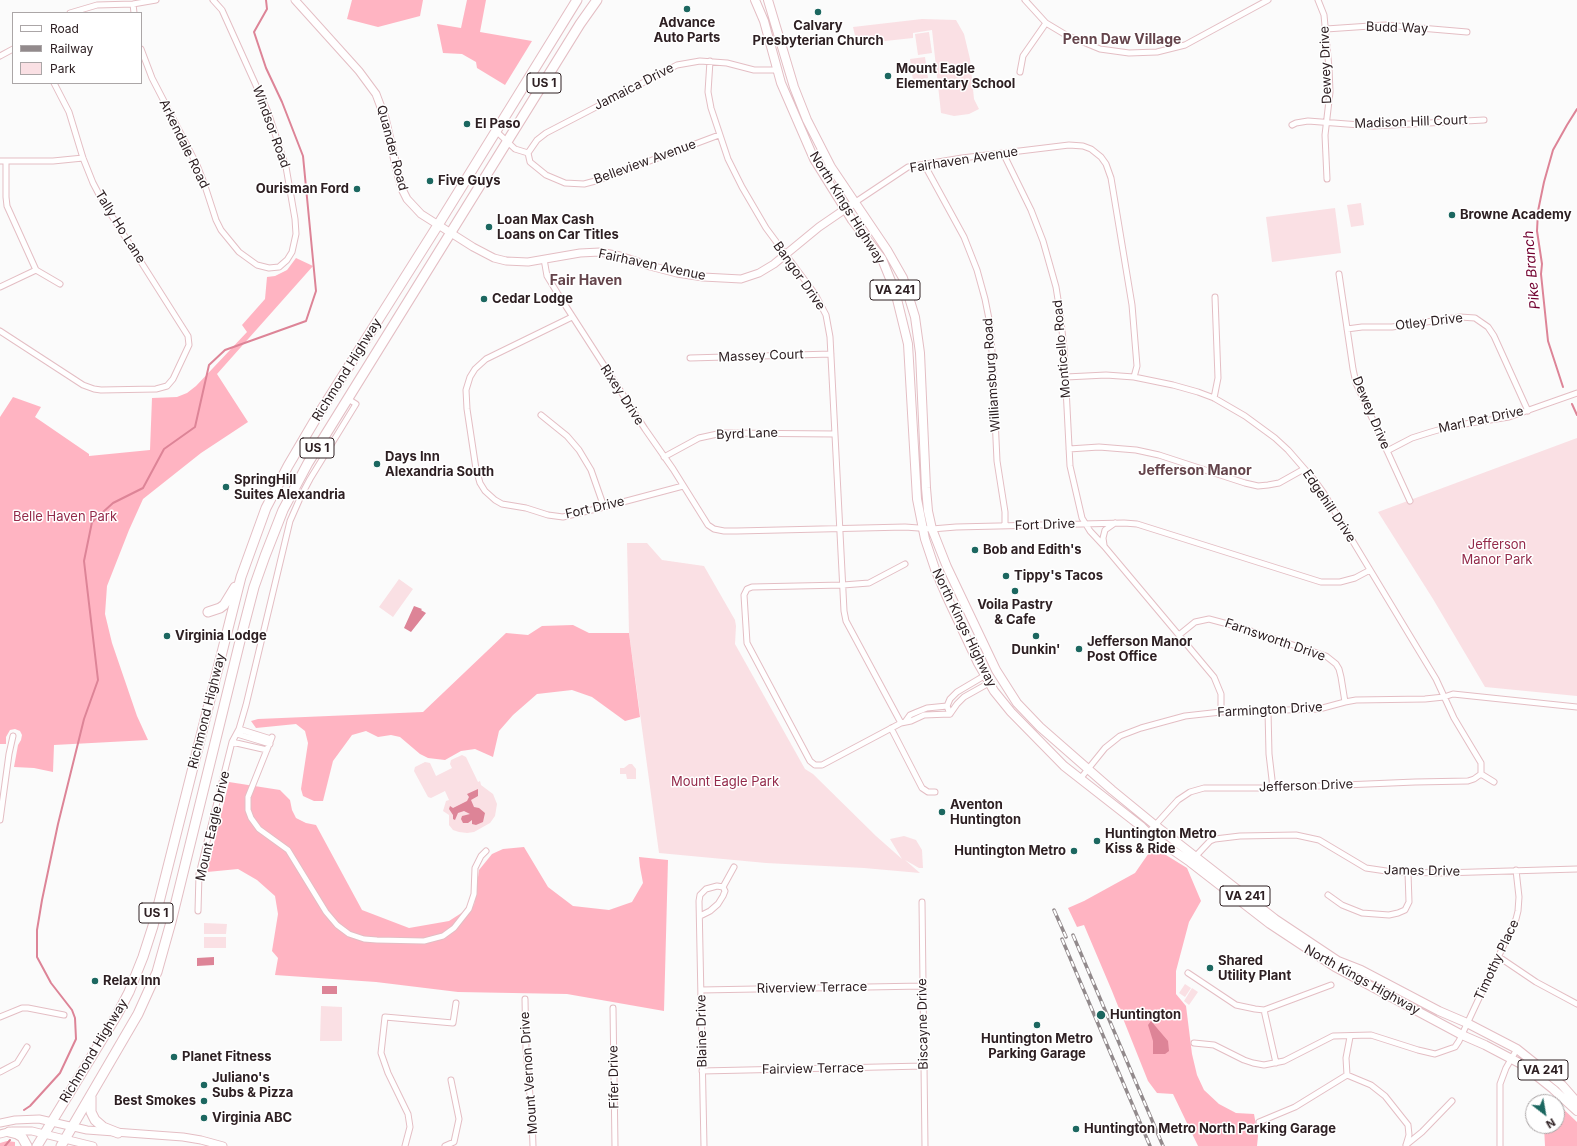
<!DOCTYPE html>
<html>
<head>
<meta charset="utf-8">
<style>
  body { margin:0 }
  #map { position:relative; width:1577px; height:1146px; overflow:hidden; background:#fbfbfb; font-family:Inter,sans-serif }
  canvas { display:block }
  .legend { position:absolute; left:12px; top:12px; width:130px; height:72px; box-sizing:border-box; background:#fff; border:1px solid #aba6a7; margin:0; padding:5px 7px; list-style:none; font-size:12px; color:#2e2023 }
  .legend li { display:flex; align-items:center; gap:8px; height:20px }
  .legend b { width:20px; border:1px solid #aba6a7 }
  .north { position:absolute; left:1525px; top:1094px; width:40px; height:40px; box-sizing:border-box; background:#fff; border:1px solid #aba6a7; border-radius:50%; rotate:149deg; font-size:11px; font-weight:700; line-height:16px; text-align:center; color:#2e2023 }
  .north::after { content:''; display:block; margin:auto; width:14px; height:18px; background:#1c6760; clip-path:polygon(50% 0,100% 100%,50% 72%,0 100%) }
</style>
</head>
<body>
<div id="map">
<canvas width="1577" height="1146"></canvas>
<ul class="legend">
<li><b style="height:5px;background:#fff"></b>Road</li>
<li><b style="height:5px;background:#928a8c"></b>Railway</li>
<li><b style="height:11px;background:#fae0e4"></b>Park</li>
</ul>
<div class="north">N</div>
</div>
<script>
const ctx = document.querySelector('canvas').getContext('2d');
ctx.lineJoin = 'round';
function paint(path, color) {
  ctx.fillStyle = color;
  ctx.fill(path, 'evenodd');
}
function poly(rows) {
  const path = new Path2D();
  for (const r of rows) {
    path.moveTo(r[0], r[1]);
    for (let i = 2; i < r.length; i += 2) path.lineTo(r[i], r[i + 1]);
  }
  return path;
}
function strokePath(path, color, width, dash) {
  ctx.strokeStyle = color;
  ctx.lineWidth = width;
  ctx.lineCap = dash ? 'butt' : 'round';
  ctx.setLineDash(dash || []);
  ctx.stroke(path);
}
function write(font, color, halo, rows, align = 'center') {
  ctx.font = font + ' Inter,sans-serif';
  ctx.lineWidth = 3;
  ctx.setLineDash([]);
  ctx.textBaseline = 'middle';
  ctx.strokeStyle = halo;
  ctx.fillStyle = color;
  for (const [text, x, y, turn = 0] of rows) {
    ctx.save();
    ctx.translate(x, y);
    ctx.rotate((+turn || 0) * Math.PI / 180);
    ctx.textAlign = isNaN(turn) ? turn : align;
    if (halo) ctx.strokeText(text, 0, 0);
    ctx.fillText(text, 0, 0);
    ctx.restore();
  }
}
paint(poly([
  [922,19,956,20,964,34,970,59,974,99,979,109,969,114,954,116,941,113,932,30,913,33,913,38,857,44,853,27],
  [929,32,932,53,918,55,915,34],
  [925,57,928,78,913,81,910,59],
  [1361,203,1364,225,1351,227,1347,205],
  [1335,208,1341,253,1272,262,1266,217],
  [1577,438,1577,696,1485,687,1433,599,1378,512],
  [627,543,647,543,662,560,704,566,735,620,736,626,735,644,805,769,813,774,876,836,902,859,890,839,904,836,916,840,922,850,923,868,919,868,905,860,920,873,864,868,766,863,659,853,629,633],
  [399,579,413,589,393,617,379,607],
  [462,755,466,757,478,782,480,781,481,785,493,794,497,804,495,816,490,823,474,832,467,833,459,832,453,830,449,825,449,815,443,811,446,801,449,800,445,791,431,798,428,797,414,771,415,767,425,762,430,763,436,776,452,768,450,764,451,760],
  [629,764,632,764,636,769,636,779,627,779,626,774,620,774,620,768,624,768],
  [204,923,227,924,226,934,204,934],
  [204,937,226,937,226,948,204,948],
  [1185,984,1191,988,1185,997,1179,993],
  [1192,988,1198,992,1189,1005,1184,1001],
  [321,1006,342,1007,342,1041,320,1041]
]), '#fae0e4');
paint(poly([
  [352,0,423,0,420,16,378,27,347,19],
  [467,0,486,0,480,32,532,41,505,85,477,68,476,62,462,54,443,53,437,24,461,28],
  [296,258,313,266,217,374,248,422,201,453,143,499,129,530,107,586,105,614,112,643,137,716,148,740,54,745,53,772,34,768,14,767,18,745,21,740,22,735,20,731,15,729,10,730,6,737,6,744,0,744,0,417,13,397,41,407,35,417,89,454,89,456,150,450,152,398,177,397,187,393,196,386,247,332,242,325,265,299,267,277,275,276,287,270],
  [573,625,589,633,629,633,640,717,625,721,592,697,572,690,537,694,513,715,499,731,493,757,475,749,461,751,445,760,428,758,420,754,400,737,391,735,378,737,366,731,352,735,333,761,323,801,314,801,303,796,301,789,308,743,305,731,296,724,256,728,251,721,258,719,423,712,506,633,528,635,542,626],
  [229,782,280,790,290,800,292,810,296,818,306,823,316,825,362,910,409,928,449,921,474,905,479,870,492,854,503,849,524,847,548,887,573,906,609,910,632,902,643,883,640,867,639,857,668,860,664,1011,567,994,458,992,376,982,275,975,278,958,272,951,278,914,275,896,257,880,238,869,207,872],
  [1153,847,1187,868,1201,901,1189,922,1176,971,1176,994,1186,1006,1192,1054,1197,1075,1204,1090,1219,1104,1236,1113,1254,1114,1258,1136,1257,1146,1198,1146,1173,1094,1157,1093,1148,1081,1112,991,1084,925,1077,927,1068,908,1084,901,1135,873],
  [1557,1103,1577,1122,1577,1146,1545,1146,1544,1126,1557,1126],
  [7,1141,15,1142,15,1146,0,1146,0,1143]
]), '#ffb4c2');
paint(poly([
  [414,606,422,609,421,610,426,613,411,632,404,628],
  [478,789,478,796,471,800,474,807,479,808,485,813,483,822,476,825,472,824,472,820,468,823,463,823,461,819,462,816,470,814,464,811,458,813,455,820,453,819,453,815,449,809,450,806,453,808,467,801,469,797,467,794],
  [214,957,214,965,197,966,197,958],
  [322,986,337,986,337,994,322,994],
  [1151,1021,1168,1041,1169,1051,1165,1054,1153,1054,1153,1041,1148,1025]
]), '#dd8497');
strokePath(poly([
  [1563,387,1548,341,1541,274,1542,264,1537,231,1538,211,1544,182,1553,150,1567,125,1577,109],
  [1572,404,1577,415],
  [24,1110,30,1106,60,1073,76,1039,75,1018,72,1010,51,983,37,957,37,930,42,900,58,824,84,719,98,680,84,561,92,522,113,503,143,488,164,449,195,427,209,365,225,350,306,321,316,291,303,156,282,102,266,68,254,32,267,9,266,0],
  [5,1146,10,1140]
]), '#dd8497', 2);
const minor = poly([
  [1025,0,1046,23,1066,35,1100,49,1129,53,1157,52,1185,45,1268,0],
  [1318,0,1324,15,1329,68,1330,92,1325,135,1327,179],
  [133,4,134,13],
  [70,13,97,5,133,4,156,0],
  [1326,29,1385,25,1467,32],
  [141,49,152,78,197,165,204,183,216,220,221,230,239,252,257,265,269,268,279,267,287,260,292,252,296,234,295,219,286,167,268,112,222,10,213,0],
  [0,56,13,49],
  [710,61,708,92,711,108,728,159,742,187,766,228,815,294,826,315,830,337,844,611,846,621,901,723],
  [1020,72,1023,56,1046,23],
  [1292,125,1296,123,1308,121,1373,126,1484,120],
  [496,131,515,149,528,153],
  [528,153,537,140,546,133,677,65,700,61,727,63,754,70,777,70],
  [528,153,530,162,546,175,565,183,584,184,599,180,719,135],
  [1003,153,1031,210,1043,241,1056,287,1060,312,1064,349,1070,466,1082,518,1090,531,1104,546,1214,677,1221,694,1221,712],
  [0,161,53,161,83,158],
  [6,161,6,197,7,206,36,270],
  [924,164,964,237,977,270,985,299,990,324,992,352,997,461,1005,512,1005,526],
  [854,203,908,167,962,158,1069,145,1083,146,1091,149,1101,157,1106,164,1111,178,1132,305,1137,366,1134,377],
  [544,259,547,276,558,294,645,429,673,469,708,525,714,529,724,531,737,531,905,527,932,529,956,527,1124,523,1137,524,1321,582,1340,582,1355,578,1370,570],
  [36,270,60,284],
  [1339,274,1353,369,1356,383,1410,501],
  [0,287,36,270],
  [572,317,486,359,475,369,470,377,466,390,467,409,476,469,480,483,485,491,495,500,502,504,526,508,548,515,563,517,604,507,683,486],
  [1347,329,1362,327,1392,327,1460,317,1475,318,1488,327,1494,336,1528,411],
  [0,331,83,385,94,389,101,390,156,389,167,386,173,379,189,345,188,336,103,202,93,183,83,158,69,112,54,83],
  [690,358,831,354],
  [1066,377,1106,375,1134,377,1173,385,1198,392,1214,398,1245,416,1275,438,1288,450,1315,481,1323,492,1436,679,1454,718,1481,763,1481,774],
  [1214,398,1218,378,1215,297],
  [541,415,567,436,579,450,591,470,604,507],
  [1069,449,1099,447,1136,450,1159,455,1245,483,1258,486,1268,485,1279,483,1304,469],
  [1387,451,1412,438,1431,432,1452,426,1509,417,1577,393],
  [664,457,699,438,722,433,835,434],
  [1104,545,1103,538,1105,530,1115,523],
  [905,564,869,583,843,585,752,587,747,589,744,595,747,643,810,761,815,765,822,765,901,723,911,721,924,715,950,714],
  [1179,635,1195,622,1209,619,1239,627,1326,656,1336,664,1339,669,1341,677,1345,702],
  [1268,711,1269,754,1273,788],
  [950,714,947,706,950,699,957,692,984,676],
  [950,714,957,704,964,697,989,683],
  [905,722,910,715,917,712,927,708,947,706],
  [891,728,922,788,928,792,935,792],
  [239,729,271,739],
  [237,734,270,744],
  [272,737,248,797,248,810,251,818,259,829,288,850,326,912,337,925,349,934,364,939,377,940,424,941,443,936,454,928,469,909,474,894,475,868,481,856,486,851],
  [232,742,267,750],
  [1481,774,1494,782],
  [1080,779,1105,748,1120,736,1141,728,1185,716,1221,712,1319,709,1345,702,1356,700,1425,699,1444,697,1453,694,1577,707],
  [0,820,9,754,13,736],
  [1148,833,1178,800,1190,792,1204,788,1273,788,1415,782,1468,781,1474,779,1481,774],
  [1194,858,1210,841,1215,839,1240,836,1296,835,1319,840,1366,868,1393,872,1442,873,1577,869],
  [1328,895,1342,905,1362,913,1389,915,1398,913,1405,910,1409,902,1408,873],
  [922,902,925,1146],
  [198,911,199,874,232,742,239,729,246,705,290,521,301,496,310,479,356,404,348,399],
  [700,916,710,911,718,904,723,896,725,891,723,887],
  [1499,957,1536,982,1577,1004],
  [1188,973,1236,1005,1255,1009,1264,1010,1331,985],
  [701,990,923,986],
  [525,999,526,1049,532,1119,533,1146],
  [613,1008,615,1146],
  [1264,1010,1276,1063],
  [0,1017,22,1008,28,1008,64,1015],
  [1194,1043,1214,1045,1244,1060,1253,1063,1264,1065,1284,1061,1333,1036,1371,1035,1418,1050,1435,1054,1455,1047,1459,1041,1516,919,1518,911,1519,897,1516,870],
  [702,1071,924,1066],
  [0,1072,17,1063,27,1047],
  [1347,1075,1346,1058,1350,1037],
  [1259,1122,1295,1107,1347,1075,1371,1085,1385,1096,1408,1125,1409,1135,1406,1145],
  [1406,1145,1422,1132,1452,1101],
  [405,1146,410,1127,408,1114,388,1073,381,1053,385,1017,453,1023,456,1003],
  [445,1146,454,1142,459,1119,451,1080],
  [704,1146,699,901,700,895,706,889,717,886,723,887,734,867],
  [1500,1146,1500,1084,1506,1068,1517,1049]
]);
const tertiary = poly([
  [295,0,359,71,376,94,385,118,398,174,403,191,407,199,421,214,473,247,494,258,506,261,528,262,580,253,600,252,620,256,650,266,677,273,703,277,741,279,759,273,774,264,819,227,854,203]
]);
const secondary = poly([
  [0,1123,15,1120,39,1119,87,1130,183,1137,201,1140,223,1146],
  [0,1134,12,1131,32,1131,93,1146]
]);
const primary = poly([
  [755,0,764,21,781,83,814,159,852,220,882,259,895,291,908,344,917,499,925,539,935,569,946,595,978,663,994,691,1011,712,1064,766,1142,827,1148,833,1190,862,1270,924,1335,967,1462,1035,1485,1045,1523,1065,1553,1089,1577,1111],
  [768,0,794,87,807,120,831,167,887,250,903,278,915,317,920,353,926,488,928,511,932,529,947,567,996,670,1017,703,1040,727,1112,790,1156,826,1275,919,1338,961,1361,970,1439,1011,1467,1023,1517,1049,1562,1085,1577,1102]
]);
const trunk = poly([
  [208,612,220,608,224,605,235,587],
  [91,1097,91,1112,95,1120,103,1127,118,1133],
  [9,1132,17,1134,22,1137,27,1146],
  [37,1146,117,1015,129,992,143,957,153,926,241,577,266,508,288,466,315,420,438,225,577,0],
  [61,1146,138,1014,157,972,171,922,240,641,254,587,265,556,283,510,308,463,580,24,597,0]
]);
strokePath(minor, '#e4bec4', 7);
strokePath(tertiary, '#e4bec4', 9);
strokePath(secondary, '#e4bec4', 9);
strokePath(primary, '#e4bec4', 10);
strokePath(trunk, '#e4bec4', 11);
strokePath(minor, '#fff', 5);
strokePath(tertiary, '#fff', 7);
strokePath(secondary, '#fff', 7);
strokePath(primary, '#fff', 8);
strokePath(trunk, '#fff', 9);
const rail = poly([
  [1054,910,1066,937],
  [1073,935,1163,1146],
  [1062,939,1150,1146]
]);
strokePath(rail, '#928a8c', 3.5);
strokePath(rail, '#fff', 2, [6]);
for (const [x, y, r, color] of [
  [687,9,4,"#1c6760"],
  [818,12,4,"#1c6760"],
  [888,76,4,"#1c6760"],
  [467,124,4,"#1c6760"],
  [430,181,4,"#1c6760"],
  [357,189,4,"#1c6760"],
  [1452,215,4,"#1c6760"],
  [489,227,4,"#1c6760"],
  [484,299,4,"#1c6760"],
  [377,464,4,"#1c6760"],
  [226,487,4,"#1c6760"],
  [975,550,4,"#1c6760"],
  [1006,576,4,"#1c6760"],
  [1015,591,4,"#1c6760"],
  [167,636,4,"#1c6760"],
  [1036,636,4,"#1c6760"],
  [1079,649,4,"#1c6760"],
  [942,812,4,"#1c6760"],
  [1097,841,4,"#1c6760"],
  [1074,851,4,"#1c6760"],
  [1210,968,4,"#1c6760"],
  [95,981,4,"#1c6760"],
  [1101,1015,5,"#1c6760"],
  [1037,1025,4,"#1c6760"],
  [174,1057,4,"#1c6760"],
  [204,1085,4,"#1c6760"],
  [204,1101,4,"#1c6760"],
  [204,1118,4,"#1c6760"],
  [1076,1129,4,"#1c6760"]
]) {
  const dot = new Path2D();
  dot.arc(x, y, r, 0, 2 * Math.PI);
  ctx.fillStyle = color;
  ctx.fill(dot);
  strokePath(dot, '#fff', 1.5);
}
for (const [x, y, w] of [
  [544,83,34],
  [895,290,50],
  [317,448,34],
  [1245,896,50],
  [156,913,34],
  [1543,1070,50]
]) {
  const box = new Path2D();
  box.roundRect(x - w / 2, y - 10, w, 20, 3);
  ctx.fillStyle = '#fff';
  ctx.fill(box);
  strokePath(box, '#2e2023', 1);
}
write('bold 12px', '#2e2023', null, [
  ["US 1",544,83],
  ["VA 241",895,290],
  ["US 1",317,448],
  ["VA 241",1245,896],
  ["US 1",156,913],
  ["VA 241",1543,1070]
]);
write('bold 13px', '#2e2023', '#fff', [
  ["Advance",687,23,"center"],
  ["Auto Parts",687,38,"center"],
  ["Calvary",818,26,"center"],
  ["Presbyterian Church",818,41,"center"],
  ["Mount Eagle",896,69],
  ["Elementary School",896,84],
  ["El Paso",475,124],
  ["Five Guys",438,181],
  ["Ourisman Ford",349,189,"right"],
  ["Browne Academy",1460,215],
  ["Loan Max Cash",497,220],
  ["Loans on Car Titles",497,235],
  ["Cedar Lodge",492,299],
  ["Days Inn",385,457],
  ["Alexandria South",385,472],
  ["SpringHill",234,480],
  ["Suites Alexandria",234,495],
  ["Bob and Edith's",983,550],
  ["Tippy's Tacos",1014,576],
  ["Voila Pastry",1015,605,"center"],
  ["& Cafe",1015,620,"center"],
  ["Virginia Lodge",175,636],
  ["Jefferson Manor",1087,642],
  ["Post Office",1087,657],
  ["Dunkin'",1036,650,"center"],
  ["Aventon",950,805],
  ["Huntington",950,820],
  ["Huntington Metro",1105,834],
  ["Kiss & Ride",1105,849],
  ["Huntington Metro",1066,851,"right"],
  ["Shared",1218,961],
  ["Utility Plant",1218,976],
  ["Relax Inn",103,981],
  ["Huntington",1110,1015],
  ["Huntington Metro",1037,1039,"center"],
  ["Parking Garage",1037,1054,"center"],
  ["Planet Fitness",182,1057],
  ["Juliano's",212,1078],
  ["Subs & Pizza",212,1093],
  ["Best Smokes",196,1101,"right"],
  ["Virginia ABC",212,1118],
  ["Huntington Metro North Parking Garage",1084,1129]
], 'left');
write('13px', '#2e2023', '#fff', [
  ["Budd Way",1397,28,2],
  ["Dewey Drive",1326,65,-92],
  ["Jamaica Drive",634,87,-27],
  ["Madison Hill Court",1411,122,-2],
  ["Windsor Road",271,127,70],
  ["Arkendale Road",184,144,64],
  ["Quander Road",392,148,75],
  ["Fairhaven Avenue",964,160,-9],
  ["Belleview Avenue",645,162,-20],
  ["North Kings Highway",847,208,58],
  ["Tally Ho Lane",120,227,58],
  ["Fairhaven Avenue",652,265,12],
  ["Bangor Drive",799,276,55],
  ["Otley Drive",1429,322,-7],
  ["Monticello Road",1062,349,-95],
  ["Massey Court",761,356,-2],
  ["Richmond Highway",347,370,-58],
  ["Williamsburg Road",992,375,-94],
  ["Rixey Drive",622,395,57],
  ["Dewey Drive",1371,413,67],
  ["Marl Pat Drive",1481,420,-12],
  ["Byrd Lane",747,434,-2],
  ["Edgehill Drive",1329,506,56],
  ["Fort Drive",595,508,-13],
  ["Fort Drive",1045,525,-2],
  ["North Kings Highway",964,628,64],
  ["Farnsworth Drive",1275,640,19],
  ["Farmington Drive",1270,710,-3],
  ["Richmond Highway",207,711,-76],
  ["Jefferson Drive",1306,786,-2],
  ["Mount Eagle Drive",213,826,-77],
  ["James Drive",1422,871,1],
  ["Timothy Place",1497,960,-65],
  ["North Kings Highway",1362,980,29],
  ["Riverview Terrace",812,988,-1],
  ["Biscayne Drive",923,1024,-91],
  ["Blaine Drive",702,1031,-91],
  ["Richmond Highway",94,1051,-59],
  ["Fairview Terrace",813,1069,-1],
  ["Mount Vernon Drive",529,1073,-94],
  ["Fifer Drive",614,1077,-91]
]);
write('13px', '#932a4a', '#fff', [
  ["Belle Haven Park",65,517],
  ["Jefferson",1497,545],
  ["Manor Park",1497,560],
  ["Mount Eagle Park",725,782]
]);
write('bold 14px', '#64444b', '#fff', [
  ["Penn Daw Village",1122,40],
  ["Fair Haven",586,281],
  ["Jefferson Manor",1195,471]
]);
write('italic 14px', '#71002f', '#fff', [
  ["Pike Branch",1532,270,-95]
]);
</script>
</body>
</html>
